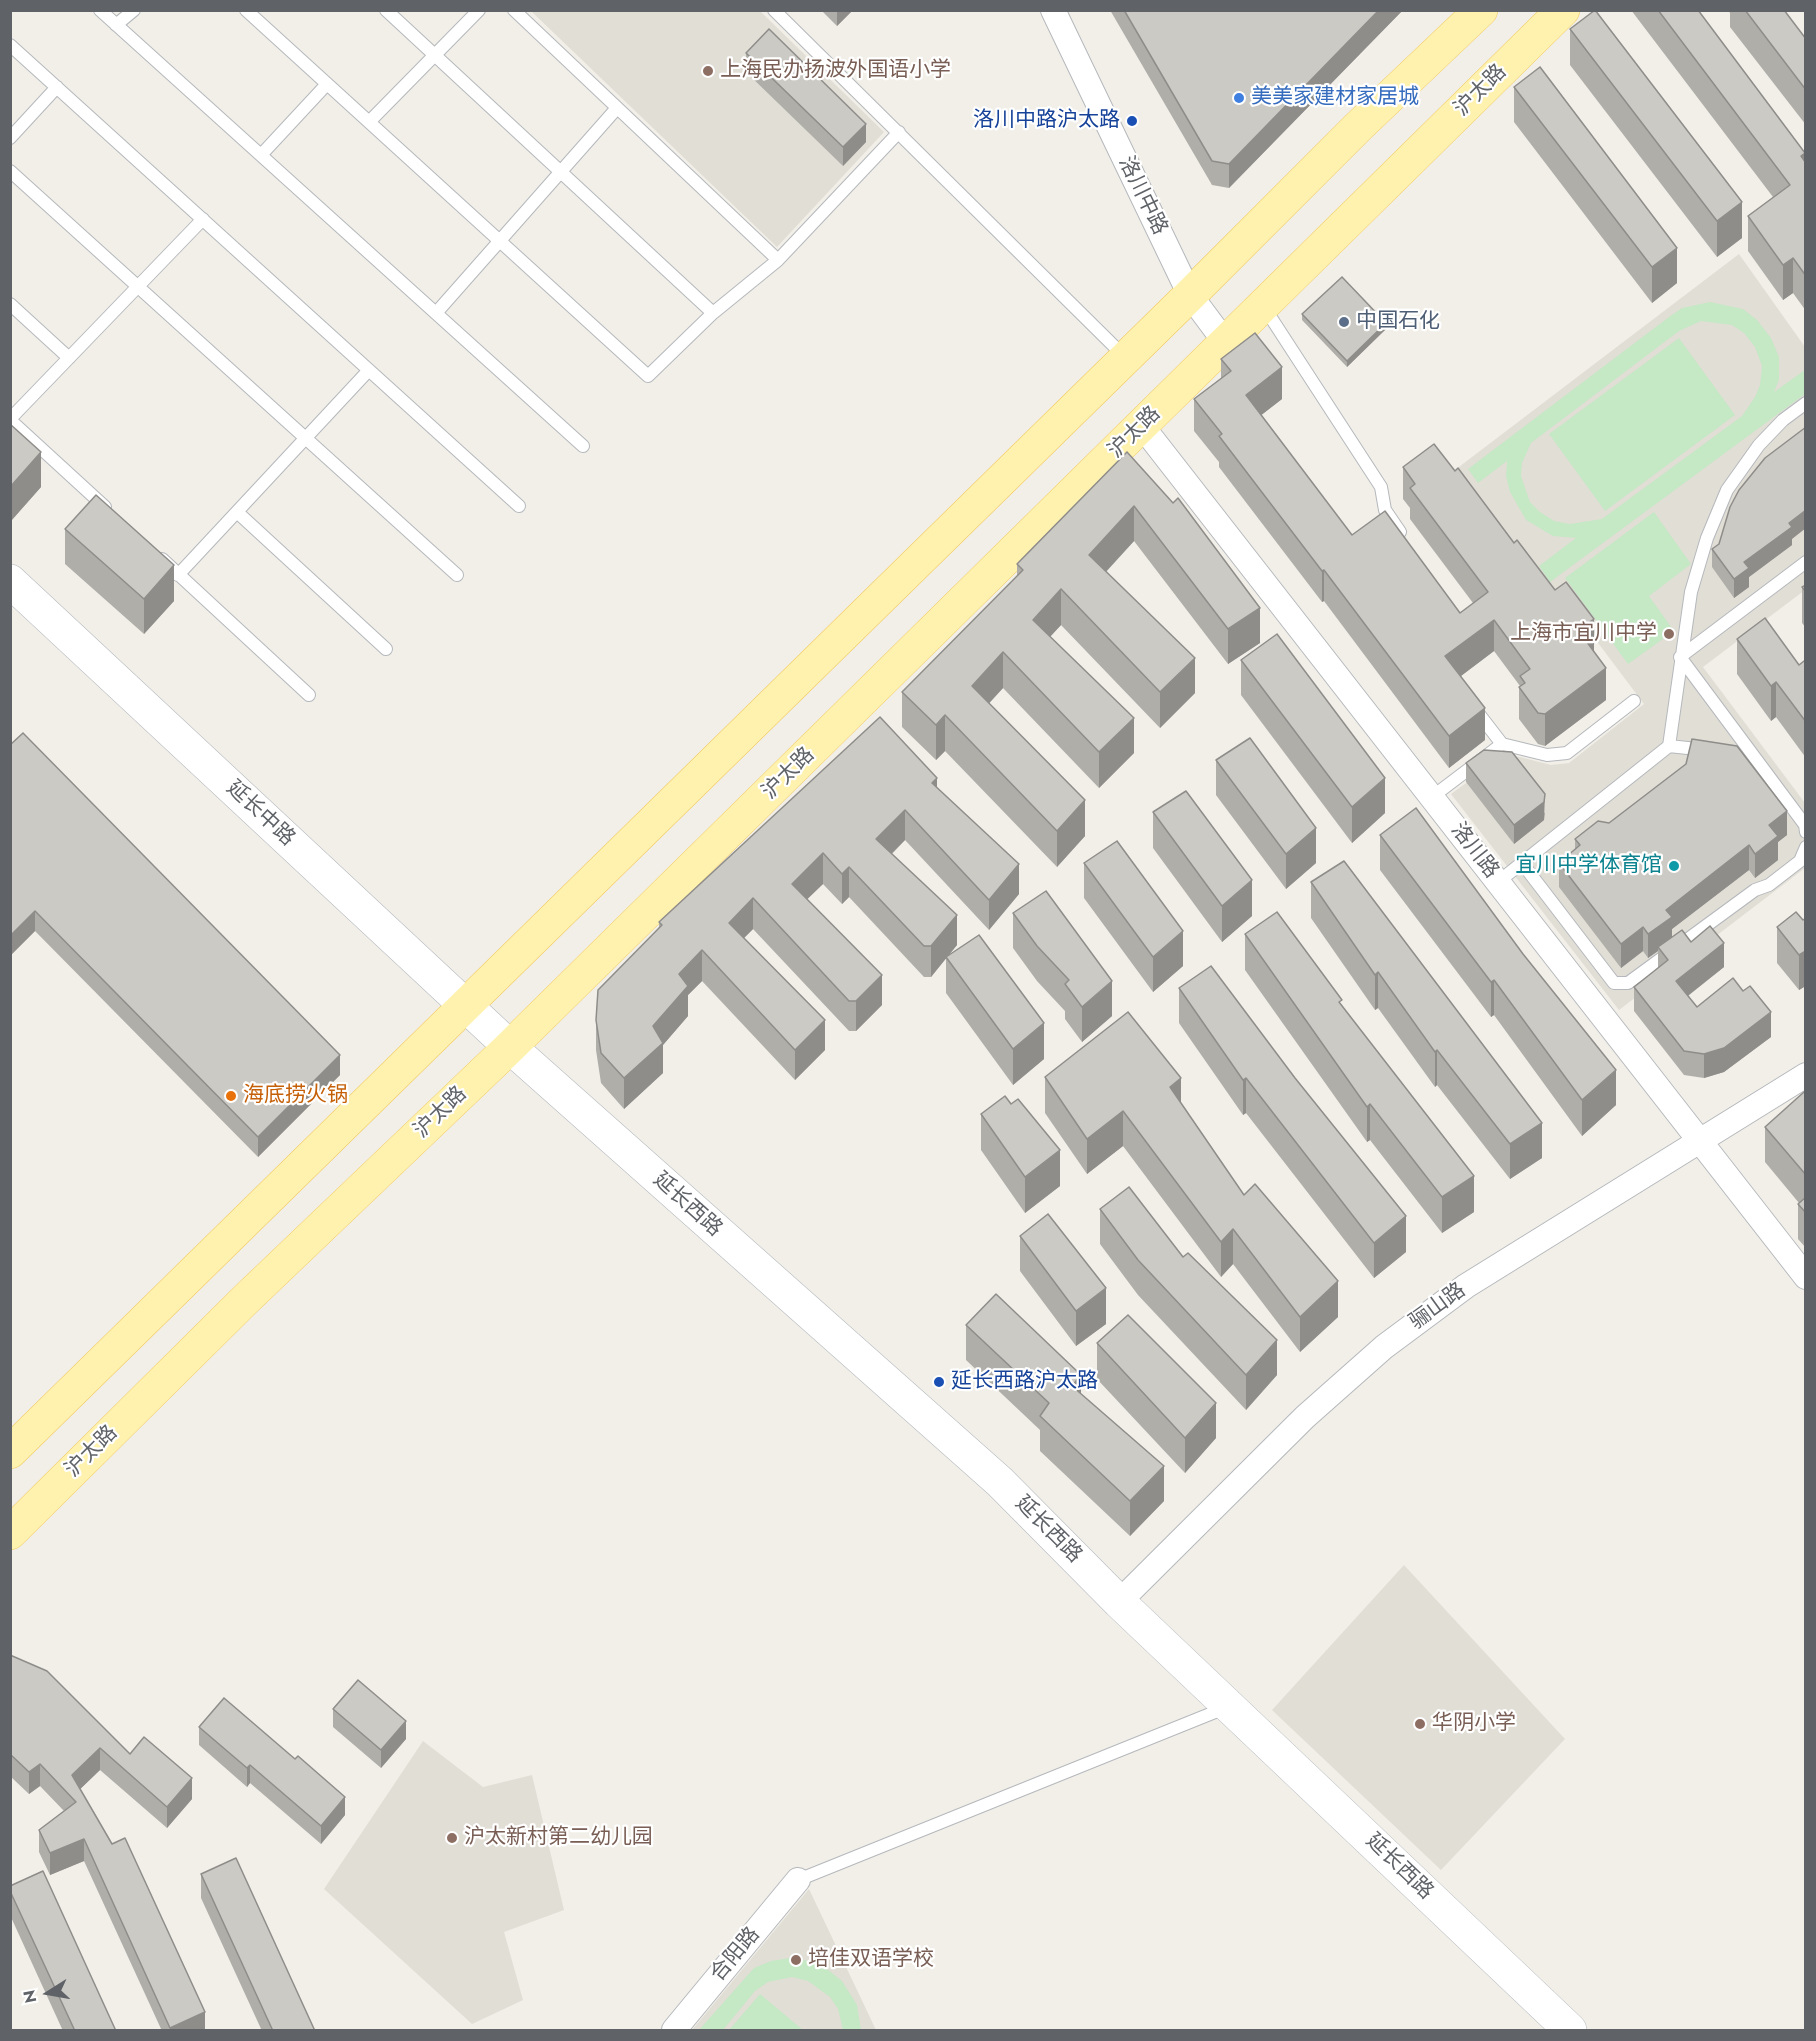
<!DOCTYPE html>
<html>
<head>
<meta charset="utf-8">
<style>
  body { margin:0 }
  #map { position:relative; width:1816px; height:2041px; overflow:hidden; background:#f1efe8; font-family:Jost,sans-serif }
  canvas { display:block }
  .frame { position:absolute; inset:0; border:12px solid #5f6368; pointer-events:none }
  .north { position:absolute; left:18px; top:1963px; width:60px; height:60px; -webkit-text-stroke:4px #fff; paint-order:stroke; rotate:259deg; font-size:16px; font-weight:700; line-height:24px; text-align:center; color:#5f6368 }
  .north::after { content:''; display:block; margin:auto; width:21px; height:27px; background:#5f6368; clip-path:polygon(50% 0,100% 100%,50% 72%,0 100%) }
</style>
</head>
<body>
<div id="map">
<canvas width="1816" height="2041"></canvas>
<div class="frame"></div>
<div class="north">N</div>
</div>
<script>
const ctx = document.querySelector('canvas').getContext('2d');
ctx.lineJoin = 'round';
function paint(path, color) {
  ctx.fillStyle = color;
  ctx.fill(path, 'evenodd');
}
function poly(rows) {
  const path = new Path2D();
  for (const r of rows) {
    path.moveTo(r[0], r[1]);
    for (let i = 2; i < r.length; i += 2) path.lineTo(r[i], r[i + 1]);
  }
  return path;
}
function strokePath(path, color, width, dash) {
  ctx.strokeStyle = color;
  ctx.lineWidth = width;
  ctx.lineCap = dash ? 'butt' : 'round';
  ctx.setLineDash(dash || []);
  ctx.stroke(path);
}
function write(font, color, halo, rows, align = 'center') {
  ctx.font = font + ' Jost,"Noto Sans SC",sans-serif';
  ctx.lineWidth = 4.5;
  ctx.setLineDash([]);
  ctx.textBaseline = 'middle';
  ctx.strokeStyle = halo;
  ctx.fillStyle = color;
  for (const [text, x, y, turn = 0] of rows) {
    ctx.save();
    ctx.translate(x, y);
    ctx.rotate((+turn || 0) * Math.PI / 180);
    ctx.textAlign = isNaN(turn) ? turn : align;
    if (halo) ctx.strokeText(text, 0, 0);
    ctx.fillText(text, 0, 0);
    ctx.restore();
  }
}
paint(poly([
  [531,11,760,11,884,132,777,247],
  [1739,254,1805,347,1805,590,1703,667,1805,803,1805,868,1619,1010,1451,794,1503,756,1520,757,1551,765,1569,763,1644,704,1559,591,1545,601,1451,473],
  [1404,1565,1565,1739,1441,1870,1272,1710],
  [423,1741,483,1787,532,1775,564,1910,504,1932,523,2000,472,2024,324,1889],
  [809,1889,876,2030,692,2030]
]), '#e1ded6');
paint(poly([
  [1710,302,1743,309,1757,320,1771,338,1779,357,1779,380,1774,392,1805,370,1805,394,1550,582,1539,566,1576,538,1553,536,1526,520,1510,492,1506,476,1507,461,1478,483,1468,469,1669,317,1682,308],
  [1701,321,1732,325,1744,333,1755,347,1762,366,1760,385,1755,397,1742,416,1602,519,1570,524,1554,521,1540,512,1530,502,1521,476,1522,463,1531,443,1679,331],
  [1679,338,1735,415,1605,511,1549,434],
  [1654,512,1691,564,1649,596,1674,631,1628,664,1565,578],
  [790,1958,809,1961,827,1969,842,1981,857,2005,861,2030,843,2030,838,2009,830,1997,808,1981,792,1977,768,1982,755,1991,723,2030,699,2030,754,1968,771,1961],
  [760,1994,803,2030,729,2030]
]), '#c5e8c5');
const lane = poly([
  [100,10,583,446],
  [246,10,648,376,713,313,778,260,899,132],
  [386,10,713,313],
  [514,10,778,260],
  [774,10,1125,357],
  [116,25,134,10],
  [10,45,519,506],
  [369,122,479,10],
  [10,138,57,87],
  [261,155,327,84],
  [10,171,457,575],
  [10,304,69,358],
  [1264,307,1381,487,1385,510,1400,532],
  [436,313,617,108],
  [10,419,203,219],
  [10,420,105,507],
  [237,512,386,649],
  [162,559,309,695],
  [1806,562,1680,657,1805,825,1806,832],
  [178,575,369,370],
  [1475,709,1502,744],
  [1669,746,1706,750],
  [1432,797,1502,744,1547,755,1567,753,1634,701],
  [1522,863,1614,983,1628,983,1755,890,1769,885,1800,861,1806,847],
  [1498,882,1669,746,1691,592,1707,538,1727,490,1759,445,1783,420,1806,403],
  [798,1880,1225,1708]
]);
const street = poly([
  [1053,10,1190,295,1225,342],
  [1142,426,1806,1277],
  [1119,1602,1305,1417,1384,1347,1466,1286,1806,1075],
  [674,2030,798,1880]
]);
const secondary = poly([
  [10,581,510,1047,1000,1482,1119,1602,1570,2030]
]);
const primary = poly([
  [10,1452,1190,295,1358,127,1481,10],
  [10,1533,246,1299,510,1047,1563,10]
]);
strokePath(lane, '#b5b8bc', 14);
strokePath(street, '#b5b8bc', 26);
strokePath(secondary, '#b6babf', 34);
strokePath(primary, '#f2c960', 34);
strokePath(lane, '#fff', 12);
strokePath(street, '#fff', 24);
strokePath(secondary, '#fff', 33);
strokePath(primary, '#fff2af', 33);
paint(poly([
  [823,10,853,10,837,26,823,12],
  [1110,10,1403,10,1229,188,1212,185],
  [1631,10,1698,10,1805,153,1806,311,1793,293,1783,300,1748,251,1748,216,1773,197],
  [1728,10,1784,10,1806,39,1806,125,1730,27,1730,13],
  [1570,29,1742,238,1717,257,1570,65],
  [746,53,866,142,843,166,746,72],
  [1514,87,1677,283,1652,303,1514,122],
  [1302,314,1386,329,1347,367,1302,320],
  [1221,359,1282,399,1261,415,1352,535,1460,613,1473,603,1410,519,1410,508,1403,499,1403,467,1455,471,1594,650,1606,700,1545,746,1538,744,1519,719,1519,687,1520,686,1494,651,1461,676,1485,740,1449,768,1324,601,1322,602,1219,467,1219,462,1194,431,1194,399,1221,378],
  [10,424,41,487,11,521,10,521],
  [1127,452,1260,643,1228,664,1134,541,1106,572,1195,693,1160,728,1061,625,1050,637,1134,753,1099,788,1003,688,989,703,1085,836,1057,867,945,751,936,760,902,727,902,692,1017,576,1017,564],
  [65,529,174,601,144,634,65,564],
  [1792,539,1792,545,1749,577,1749,587,1734,598,1712,567,1712,549,1719,544],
  [1806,585,1806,628,1802,623,1802,587],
  [1737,639,1799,665,1806,663,1806,758,1776,717,1771,721,1737,674],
  [1241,660,1385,813,1352,843,1241,695],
  [10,745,340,1075,258,1157,35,931,10,956],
  [1216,760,1316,863,1286,889,1216,795],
  [1466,763,1545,813,1544,820,1514,844,1466,782],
  [937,787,1019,894,989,930,905,840,892,854,957,945,948,956,1044,1059,1013,1085,946,993,946,958,931,977,924,977,849,897,842,904,823,884,807,899,882,1005,856,1031,849,1031,753,929,744,938,825,1050,795,1080,702,981,688,995,688,1016,663,1045,663,1073,624,1109,601,1083,596,1050,596,1020,659,927,659,922],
  [1153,812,1252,916,1222,942,1153,848],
  [1609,823,1787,835,1778,842,1778,860,1755,878,1749,870,1672,929,1672,937,1691,942,1724,967,1688,996,1697,1007,1771,1037,1724,1072,1704,1078,1684,1075,1634,1011,1634,987,1658,968,1658,951,1648,958,1643,951,1621,968,1559,887,1559,863,1575,850,1575,839],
  [1380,835,1616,1105,1582,1136,1494,1015,1491,1017,1380,870],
  [1084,863,1183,966,1153,992,1084,898],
  [1311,882,1542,1158,1510,1179,1437,1085,1435,1087,1378,1008,1375,1010,1311,918],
  [1013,913,1112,1016,1082,1042,1065,1019,1065,1011,1037,981,1013,948],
  [1806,918,1806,989,1804,987,1799,990,1777,963,1777,927,1803,920],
  [1245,934,1342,1005,1474,1212,1442,1233,1370,1140,1367,1142,1245,970],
  [1179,988,1406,1252,1374,1278,1246,1113,1243,1115,1179,1023],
  [1045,1077,1181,1103,1244,1195,1338,1317,1300,1352,1233,1264,1221,1277,1123,1146,1087,1174,1045,1113],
  [1806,1093,1806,1248,1798,1239,1798,1204,1799,1203,1765,1162,1765,1127],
  [1011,1104,1060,1186,1025,1213,981,1150,981,1114],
  [1100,1209,1277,1375,1246,1410,1138,1295,1100,1244],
  [1020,1236,1106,1324,1076,1346,1020,1271],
  [966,1325,1081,1395,1164,1501,1130,1536,1040,1451,1040,1430,966,1360],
  [1097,1343,1216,1438,1185,1473,1097,1379],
  [10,1655,130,1754,192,1799,167,1828,100,1770,80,1789,205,2031,162,2031,84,1861,50,1875,39,1852,39,1830,64,1811,40,1786,29,1794,10,1776],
  [333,1709,406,1739,381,1768,333,1727],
  [199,1727,345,1815,321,1844,250,1783,247,1787,199,1745],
  [201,1874,315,2031,262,2031,201,1898],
  [10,1886,116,2031,63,2031,10,1915]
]), '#afaea9');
paint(poly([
  [837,10,853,10,837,26],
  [1379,10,1403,10,1229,188,1229,164],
  [866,124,866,142,843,166,843,147],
  [1805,153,1805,188,1801,156],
  [1742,202,1742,238,1717,257,1717,221],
  [1677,248,1677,283,1652,303,1652,267],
  [1793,258,1793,293,1783,300,1783,265],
  [1386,323,1386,329,1347,367,1347,361],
  [1282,367,1282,399,1246,427,1246,395],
  [41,452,41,487,11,521,11,486],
  [1134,506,1134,541,1089,590,1089,555],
  [1806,510,1806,528,1792,539,1792,545,1749,577,1749,587,1734,598,1734,579,1744,562,1789,523],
  [174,565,174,601,144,634,144,599],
  [1324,570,1324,601,1322,602,1322,571],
  [1061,589,1061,625,1033,655,1033,620],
  [1260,608,1260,643,1228,664,1228,629],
  [1594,619,1594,650,1578,662,1578,630],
  [1494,620,1494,651,1445,688,1445,656],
  [1003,652,1003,688,972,722,972,686],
  [1195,658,1195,693,1160,728,1160,692],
  [1606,668,1606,700,1545,746,1545,714],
  [1776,682,1776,717,1771,721,1771,686],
  [1485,708,1485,740,1449,768,1449,736],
  [945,715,945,751,936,760,936,725],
  [1134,718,1134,753,1099,788,1099,752],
  [937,778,937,808,932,783],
  [1385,778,1385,813,1352,843,1352,807],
  [1545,794,1544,820,1514,844,1514,825],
  [1085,800,1085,836,1057,867,1057,831],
  [905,810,905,840,876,869,876,839],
  [1787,811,1787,835,1778,842,1778,860,1755,878,1755,854,1769,825],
  [1316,828,1316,863,1286,889,1286,854],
  [1749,845,1749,870,1672,929,1672,941,1658,947,1658,951,1648,958,1648,934,1666,910],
  [823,853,823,884,792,914,792,884],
  [1019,864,1019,894,989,930,989,900],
  [849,867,849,897,842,904,842,874],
  [1252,880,1252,916,1222,942,1222,906],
  [753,898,753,929,729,953,729,923],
  [35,911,35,931,10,956,10,936],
  [957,915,957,945,931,977,931,946],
  [1643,927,1643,951,1621,968,1621,944],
  [1183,931,1183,966,1153,992,1153,957],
  [1724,943,1724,967,1676,1005,1676,981],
  [702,950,702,981,688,995,688,1016,663,1045,663,1073,624,1109,624,1078,653,1026,679,974],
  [1804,952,1804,987,1799,990,1799,955],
  [1378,972,1378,1008,1375,1010,1375,975],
  [882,975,882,1005,856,1031,856,1001],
  [1494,980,1494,1015,1491,1017,1491,982],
  [1112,981,1112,1016,1082,1042,1082,1007],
  [1771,1012,1771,1037,1724,1072,1704,1078,1704,1054],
  [825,1020,825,1050,795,1080,795,1050],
  [1044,1023,1044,1059,1013,1085,1013,1049],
  [1437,1050,1437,1085,1435,1087,1435,1052],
  [340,1055,340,1075,258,1157,258,1137],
  [1616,1070,1616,1105,1582,1136,1582,1100],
  [1181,1078,1181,1113,1170,1087],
  [1246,1078,1246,1113,1243,1115,1243,1080],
  [1370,1104,1370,1140,1367,1142,1367,1107],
  [1123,1111,1123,1146,1087,1174,1087,1139],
  [1542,1123,1542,1158,1510,1179,1510,1144],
  [1060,1150,1060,1186,1025,1213,1025,1177],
  [1474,1176,1474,1212,1442,1233,1442,1197],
  [1406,1216,1406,1252,1374,1278,1374,1243],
  [1233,1229,1233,1264,1221,1277,1221,1242],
  [1338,1281,1338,1317,1300,1352,1300,1317],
  [1106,1288,1106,1324,1076,1346,1076,1311],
  [1277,1340,1277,1375,1246,1410,1246,1375],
  [1081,1375,1081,1410,1072,1386],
  [1216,1403,1216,1438,1185,1473,1185,1438],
  [1164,1466,1164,1501,1130,1536,1130,1501],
  [406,1721,406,1739,381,1768,381,1750],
  [100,1748,100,1770,72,1797,72,1775],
  [40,1764,40,1786,29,1794,29,1772],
  [250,1765,250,1783,247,1787,247,1768],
  [192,1778,192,1799,167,1828,167,1807],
  [345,1797,345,1815,321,1844,321,1826],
  [84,1839,84,1861,50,1875,50,1853],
  [205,2012,205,2031,170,2031,170,2028]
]), '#8f8d8a');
const building = poly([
  [1124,10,1379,10,1229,164,1212,161,1124,10],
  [1595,10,1742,202,1717,221,1570,29,1595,10],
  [1658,10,1698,10,1805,153,1801,156,1806,163,1806,276,1793,258,1783,265,1748,216,1790,185,1658,10],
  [1745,10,1784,10,1806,39,1806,90,1745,10],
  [769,29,866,124,843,147,746,53,769,29],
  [1540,67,1677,248,1652,267,1514,87,1540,67],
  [1342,277,1386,323,1347,361,1302,314,1342,277],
  [1255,333,1282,367,1246,395,1352,535,1385,511,1460,613,1488,592,1410,488,1415,484,1403,467,1434,444,1455,471,1458,468,1514,543,1517,540,1555,590,1566,582,1594,619,1578,630,1606,668,1545,714,1538,713,1519,687,1525,683,1520,676,1530,669,1494,620,1445,656,1485,708,1449,736,1324,570,1322,571,1219,436,1222,434,1194,399,1231,371,1221,359,1255,333],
  [10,424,41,452,11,486,10,485,10,424],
  [1806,427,1806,510,1789,523,1792,527,1744,562,1749,568,1734,579,1712,549,1719,544,1730,507,1739,490,1765,458,1806,427],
  [1127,452,1173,503,1178,498,1260,608,1228,629,1134,506,1089,555,1195,658,1160,692,1061,589,1033,620,1134,718,1099,752,1003,652,972,686,1085,800,1057,831,945,715,936,725,902,692,1023,570,1017,564,1127,452],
  [96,495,174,565,144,599,65,529,96,495],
  [1806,585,1806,592,1802,587,1806,585],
  [1765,618,1799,665,1804,661,1806,663,1806,722,1776,682,1771,686,1737,639,1765,618],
  [1277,634,1385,778,1352,807,1241,660,1277,634],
  [880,717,937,778,932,783,1019,864,989,900,905,810,876,839,957,915,931,946,924,946,849,867,842,874,823,853,792,884,882,975,856,1001,849,1001,753,898,729,923,825,1020,795,1050,702,950,679,974,688,986,653,1026,663,1043,624,1078,601,1053,596,1020,598,990,662,925,659,922,880,717],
  [23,733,340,1055,258,1137,35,911,10,936,10,745,23,733],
  [1250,738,1316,828,1286,854,1216,760,1250,738],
  [1692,739,1737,746,1787,811,1769,825,1778,836,1755,854,1749,845,1666,910,1672,917,1648,934,1643,927,1621,944,1559,863,1580,845,1575,839,1598,821,1609,823,1686,764,1692,739],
  [1484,750,1512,752,1545,794,1544,802,1514,825,1466,763,1484,750],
  [1186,791,1252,880,1222,906,1153,812,1186,791],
  [1416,808,1523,954,1616,1070,1582,1100,1494,980,1491,982,1380,835,1416,808],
  [1117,841,1183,931,1153,957,1084,863,1117,841],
  [1344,861,1542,1123,1510,1144,1437,1050,1435,1052,1378,972,1375,975,1311,882,1344,861],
  [1046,891,1112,981,1082,1007,1065,984,1069,980,1037,946,1013,913,1046,891],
  [1277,912,1342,1000,1339,1002,1474,1176,1442,1197,1370,1104,1367,1107,1245,934,1277,912],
  [1796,912,1803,920,1806,918,1806,954,1804,952,1799,955,1777,927,1796,912],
  [1710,926,1724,943,1676,981,1697,1007,1733,978,1743,991,1750,986,1771,1012,1724,1048,1704,1054,1684,1051,1634,987,1668,960,1658,947,1682,930,1691,942,1710,926],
  [979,935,1044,1023,1013,1049,946,957,979,935],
  [1211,966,1295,1078,1406,1216,1374,1243,1246,1078,1243,1080,1179,988,1211,966],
  [1128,1012,1181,1078,1170,1087,1244,1195,1255,1184,1338,1281,1300,1317,1233,1229,1221,1242,1123,1111,1087,1139,1045,1077,1128,1012],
  [1804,1092,1806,1093,1806,1175,1765,1127,1804,1092],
  [1005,1096,1011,1104,1018,1099,1060,1150,1025,1177,981,1114,1005,1096],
  [1129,1187,1183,1257,1188,1253,1277,1340,1246,1375,1138,1260,1100,1209,1129,1187],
  [1806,1197,1806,1213,1798,1204,1806,1197],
  [1048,1214,1106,1288,1076,1311,1020,1236,1048,1214],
  [996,1294,1081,1375,1072,1386,1164,1466,1130,1501,1040,1416,1049,1403,966,1325,996,1294],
  [1128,1315,1216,1403,1185,1438,1097,1343,1128,1315],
  [10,1655,47,1671,130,1754,144,1737,192,1778,167,1807,100,1748,72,1775,112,1844,125,1838,205,2012,170,2028,84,1839,50,1853,39,1830,76,1802,40,1764,29,1772,10,1754,10,1655],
  [358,1680,406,1721,381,1750,333,1709,358,1680],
  [224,1698,295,1759,298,1756,345,1797,321,1826,250,1765,247,1768,199,1727,224,1698],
  [236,1858,315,2031,273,2031,201,1874,236,1858],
  [43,1871,116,2031,75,2031,10,1891,10,1886,43,1871]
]);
paint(building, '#cccac5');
strokePath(building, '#8f8d8a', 1.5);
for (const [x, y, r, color] of [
  [708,71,6,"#8d6e63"],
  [1239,98,6,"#3f7fe0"],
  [1132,121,6,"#1a4fb4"],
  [1344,322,6,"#5c6f8a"],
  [1669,634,6,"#8d6e63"],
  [1674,866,6,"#0f9aa8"],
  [231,1096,6,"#e8710a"],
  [939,1382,6,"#1a4fb4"],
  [1420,1724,6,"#8d6e63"],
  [452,1838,6,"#8d6e63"],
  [796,1960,6,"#8d6e63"]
]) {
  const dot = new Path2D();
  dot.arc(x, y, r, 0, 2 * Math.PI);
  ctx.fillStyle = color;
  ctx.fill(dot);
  strokePath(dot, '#fff', 2);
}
write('21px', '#785e54', '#fff', [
  ["上海民办扬波外国语小学",720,71],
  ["上海市宜川中学",1657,634,"right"],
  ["华阴小学",1432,1724],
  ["沪太新村第二幼儿园",464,1838],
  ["培佳双语学校",808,1960]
], 'left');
write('21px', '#5f6368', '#fff', [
  ["沪太路",1481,91,-45],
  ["洛川中路",1142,196,64],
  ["沪太路",1135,433,-45],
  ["沪太路",789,774,-45],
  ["延长中路",260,814,43],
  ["洛川路",1474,851,52],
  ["沪太路",441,1113,-44],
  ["延长西路",687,1205,42],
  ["骊山路",1438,1307,-36],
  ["沪太路",92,1452,-45],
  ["延长西路",1048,1530,45],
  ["延长西路",1399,1867,44],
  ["合阳路",736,1955,-50]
]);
write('21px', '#366cbe', '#fff', [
  ["美美家建材家居城",1251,98]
], 'left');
write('21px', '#164399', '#fff', [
  ["洛川中路沪太路",1120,121],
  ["延长西路沪太路",951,1382,"left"]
], 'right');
write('21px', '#4e5e75', '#fff', [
  ["中国石化",1356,322]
], 'left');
write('21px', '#0d838f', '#fff', [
  ["宜川中学体育馆",1662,866]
], 'right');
write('21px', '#c56008', '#fff', [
  ["海底捞火锅",243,1096]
], 'left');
</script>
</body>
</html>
